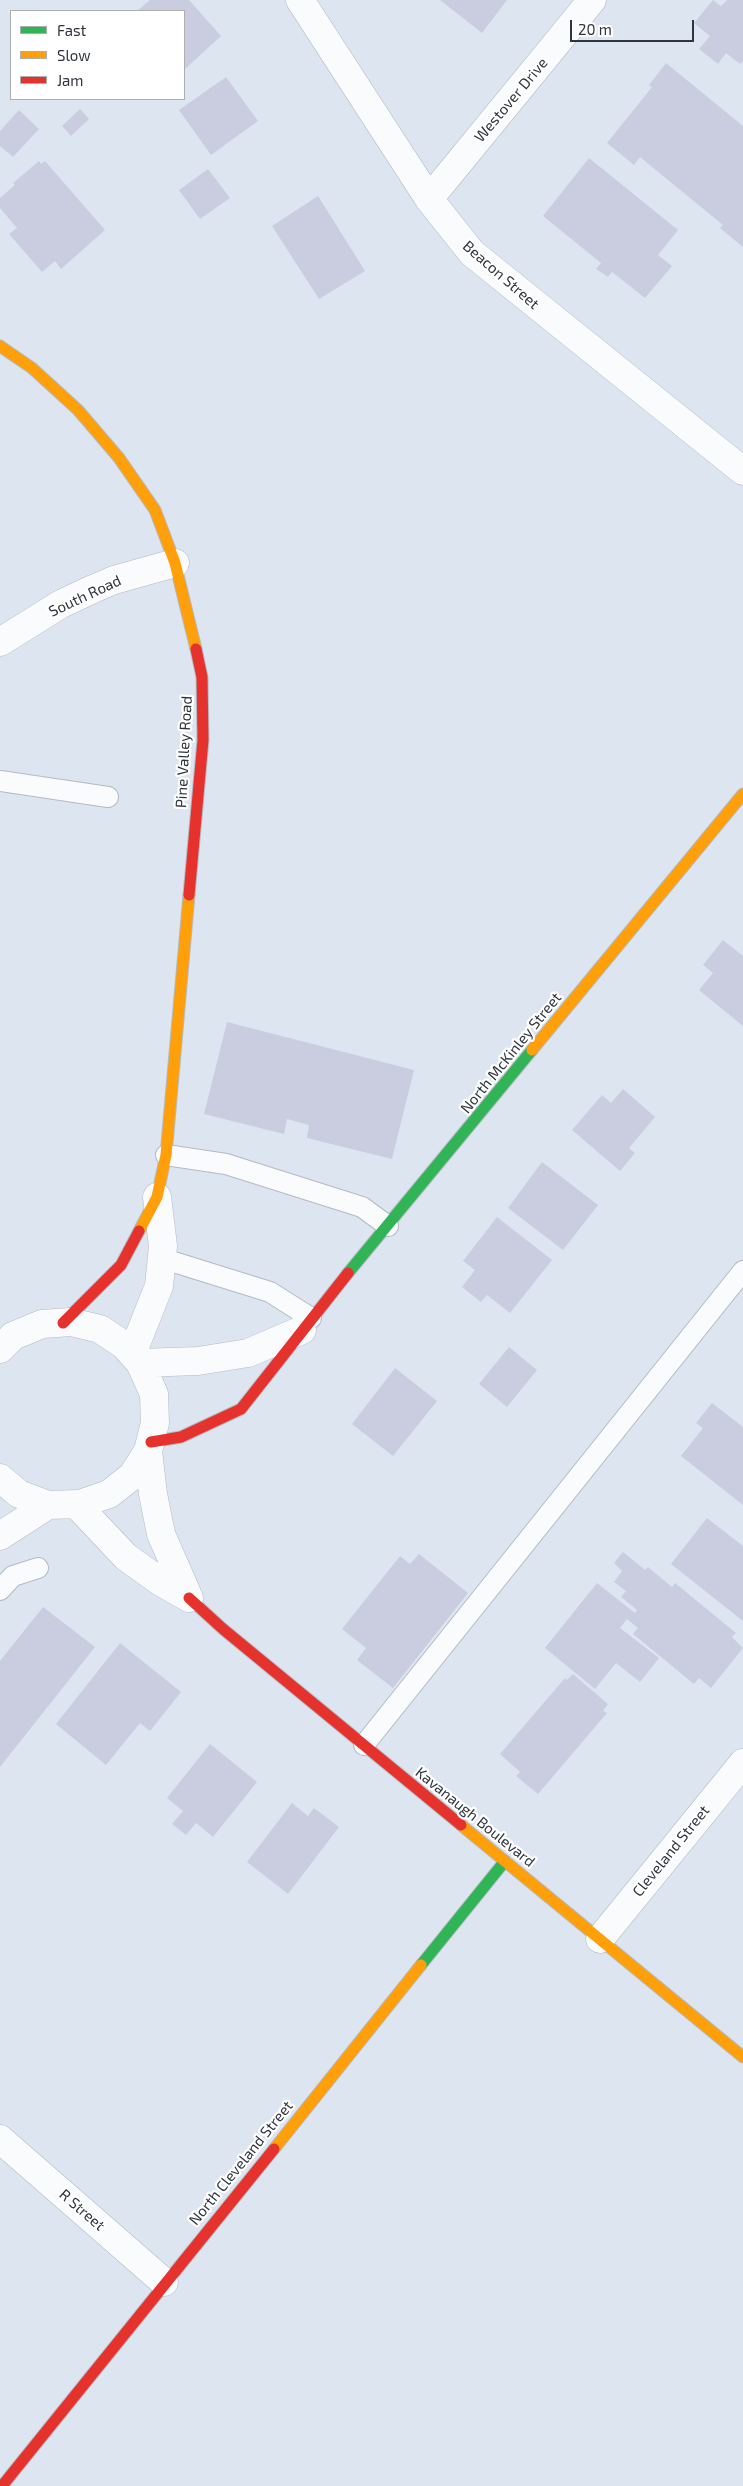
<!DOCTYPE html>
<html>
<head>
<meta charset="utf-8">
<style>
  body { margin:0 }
  #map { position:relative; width:743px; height:2486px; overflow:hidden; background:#dde5f1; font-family:"Exo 2",sans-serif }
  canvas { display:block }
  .legend { position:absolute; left:10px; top:10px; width:175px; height:90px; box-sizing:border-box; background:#fff; border:1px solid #acaeb1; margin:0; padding:6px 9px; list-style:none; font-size:15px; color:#2f343d }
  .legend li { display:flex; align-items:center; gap:10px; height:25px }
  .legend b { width:25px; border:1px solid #acaeb1 }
  .scale { position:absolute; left:570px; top:20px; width:124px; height:22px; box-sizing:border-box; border:2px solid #2f343d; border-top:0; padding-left:6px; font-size:15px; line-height:18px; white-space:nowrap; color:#2f343d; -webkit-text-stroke:4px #fff; paint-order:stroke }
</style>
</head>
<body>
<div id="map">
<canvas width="743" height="2486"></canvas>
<ul class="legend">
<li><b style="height:6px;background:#30b455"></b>Fast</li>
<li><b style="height:6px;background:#ff9f0a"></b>Slow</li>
<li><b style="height:6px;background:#e5322d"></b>Jam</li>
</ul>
<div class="scale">20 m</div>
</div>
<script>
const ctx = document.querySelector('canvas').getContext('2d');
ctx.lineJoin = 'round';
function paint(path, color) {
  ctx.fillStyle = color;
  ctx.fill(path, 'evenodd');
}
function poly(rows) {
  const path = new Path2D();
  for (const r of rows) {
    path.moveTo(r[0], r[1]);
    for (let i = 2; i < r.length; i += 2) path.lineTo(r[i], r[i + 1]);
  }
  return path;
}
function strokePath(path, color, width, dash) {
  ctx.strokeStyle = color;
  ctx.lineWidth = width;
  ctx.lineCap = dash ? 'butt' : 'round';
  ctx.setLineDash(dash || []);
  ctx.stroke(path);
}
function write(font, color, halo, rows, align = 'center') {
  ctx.font = font + ' "Exo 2",sans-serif';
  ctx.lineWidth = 4.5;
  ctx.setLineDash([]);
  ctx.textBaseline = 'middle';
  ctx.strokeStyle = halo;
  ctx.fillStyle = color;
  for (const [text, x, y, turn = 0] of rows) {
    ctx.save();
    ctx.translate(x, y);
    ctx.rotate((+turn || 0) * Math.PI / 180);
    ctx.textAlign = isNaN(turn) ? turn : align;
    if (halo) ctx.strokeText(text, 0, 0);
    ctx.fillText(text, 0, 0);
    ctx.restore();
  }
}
paint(poly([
  [150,0,189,0,221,36,184,70,184,11,137,11],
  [440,0,507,0,482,33],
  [713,0,721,6,727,0,743,0,743,61,740,64,726,53,718,64,699,49,710,36,694,23],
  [666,63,743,126,743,247,720,228,723,225,640,157,634,165,607,143,652,87,649,85],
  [226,77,258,121,211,155,179,110],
  [80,109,89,119,71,136,62,126],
  [19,110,39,129,13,157,0,146,0,131],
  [589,158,678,230,658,255,672,266,645,298,612,272,608,277,596,269,601,263,543,216],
  [39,161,41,164,45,161,105,230,61,269,55,261,42,272,9,234,17,228,0,208,0,198,15,185,13,183],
  [208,169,230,198,200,219,179,190],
  [318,196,365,271,319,299,272,226],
  [723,940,743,956,743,1026,699,990,713,973,703,965],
  [227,1022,414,1070,392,1159,307,1138,309,1125,287,1119,284,1134,204,1114],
  [623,1089,655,1117,629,1148,635,1153,620,1171,572,1130,602,1095,611,1103],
  [542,1162,598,1205,563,1250,508,1208],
  [497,1217,552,1260,510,1313,487,1295,481,1302,462,1287,475,1270,463,1261],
  [509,1347,537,1370,507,1407,479,1384],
  [395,1368,437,1401,393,1456,352,1424],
  [712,1403,743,1427,743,1505,681,1456,703,1428,696,1423],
  [707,1518,743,1546,743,1621,671,1564],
  [623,1552,645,1570,648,1567,672,1587,675,1583,736,1633,732,1637,743,1648,711,1688,699,1678,694,1684,633,1634,638,1628,627,1619,620,1628,659,1658,640,1682,616,1663,595,1689,545,1648,597,1583,635,1613,637,1610,621,1597,626,1591,614,1582,622,1571,614,1563],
  [419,1554,468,1593,393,1688,357,1660,366,1648,342,1629,400,1556,410,1564],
  [43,1607,95,1647,0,1767,0,1661],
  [120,1643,181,1692,150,1731,140,1723,106,1765,56,1724],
  [573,1674,608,1704,603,1711,607,1713,538,1794,516,1776,520,1772,500,1754,565,1678,567,1680],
  [210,1744,257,1782,213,1837,196,1823,186,1835,172,1824,183,1811,167,1798],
  [292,1803,308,1816,314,1808,339,1827,288,1894,247,1862]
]), '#cacddf');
const lane = poly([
  [0,781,108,797],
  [166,1155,226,1164,362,1207,388,1226],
  [161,1258,270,1292,311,1318],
  [0,1590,13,1576,38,1568],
  [364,1745,743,1271]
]);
const street = poly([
  [300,0,429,199,472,253,743,471],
  [429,199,592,0],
  [0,642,61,604,93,589,114,580,175,563],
  [0,1349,13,1336,42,1324,71,1322,100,1329,124,1345,140,1363,154,1394,155,1423,148,1451,153,1494,161,1534,189,1598],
  [132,1354,159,1286,163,1246,157,1197],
  [140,1363,198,1361,248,1353,302,1330],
  [0,1478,19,1494,48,1505,80,1504,109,1494,132,1476,148,1451],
  [76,1504,126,1557,161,1582,189,1598],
  [0,1536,48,1505],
  [600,1939,743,1763],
  [0,2139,164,2282]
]);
const fast = poly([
  [348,1273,532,1050],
  [421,1965,505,1861]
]);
const slow = poly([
  [0,346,32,368,78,410,119,458,155,510,175,563,196,649],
  [532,1050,743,794],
  [139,1231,157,1197,166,1155,189,895],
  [461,1825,743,2057],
  [274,2149,421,1965]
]);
const jam = poly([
  [189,895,203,740,202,677,196,649],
  [63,1323,121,1265,139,1231],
  [151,1442,181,1437,241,1409,348,1273],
  [189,1598,223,1629,461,1825],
  [2,2486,274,2149]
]);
strokePath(lane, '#b3bac3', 22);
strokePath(street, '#b3bac3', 29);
strokePath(fast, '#b3bac3', 13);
strokePath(slow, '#b3bac3', 13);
strokePath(jam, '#b3bac3', 13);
strokePath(lane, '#fafbfd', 20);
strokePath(street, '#fafbfd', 28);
strokePath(fast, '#30b455', 11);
strokePath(slow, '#ff9f0a', 11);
strokePath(jam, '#e5322d', 11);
write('15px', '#2f343d', '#fff', [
  ["Westover Drive",511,100,-50],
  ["Beacon Street",501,275,41],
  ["South Road",85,596,-25],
  ["Pine Valley Road",184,752,-87],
  ["North McKinley Street",511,1053,-51],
  ["Kavanaugh Boulevard",475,1817,39],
  ["Cleveland Street",671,1851,-51],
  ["North Cleveland Street",241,2163,-51],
  ["R Street",82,2210,41]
]);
</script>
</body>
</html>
